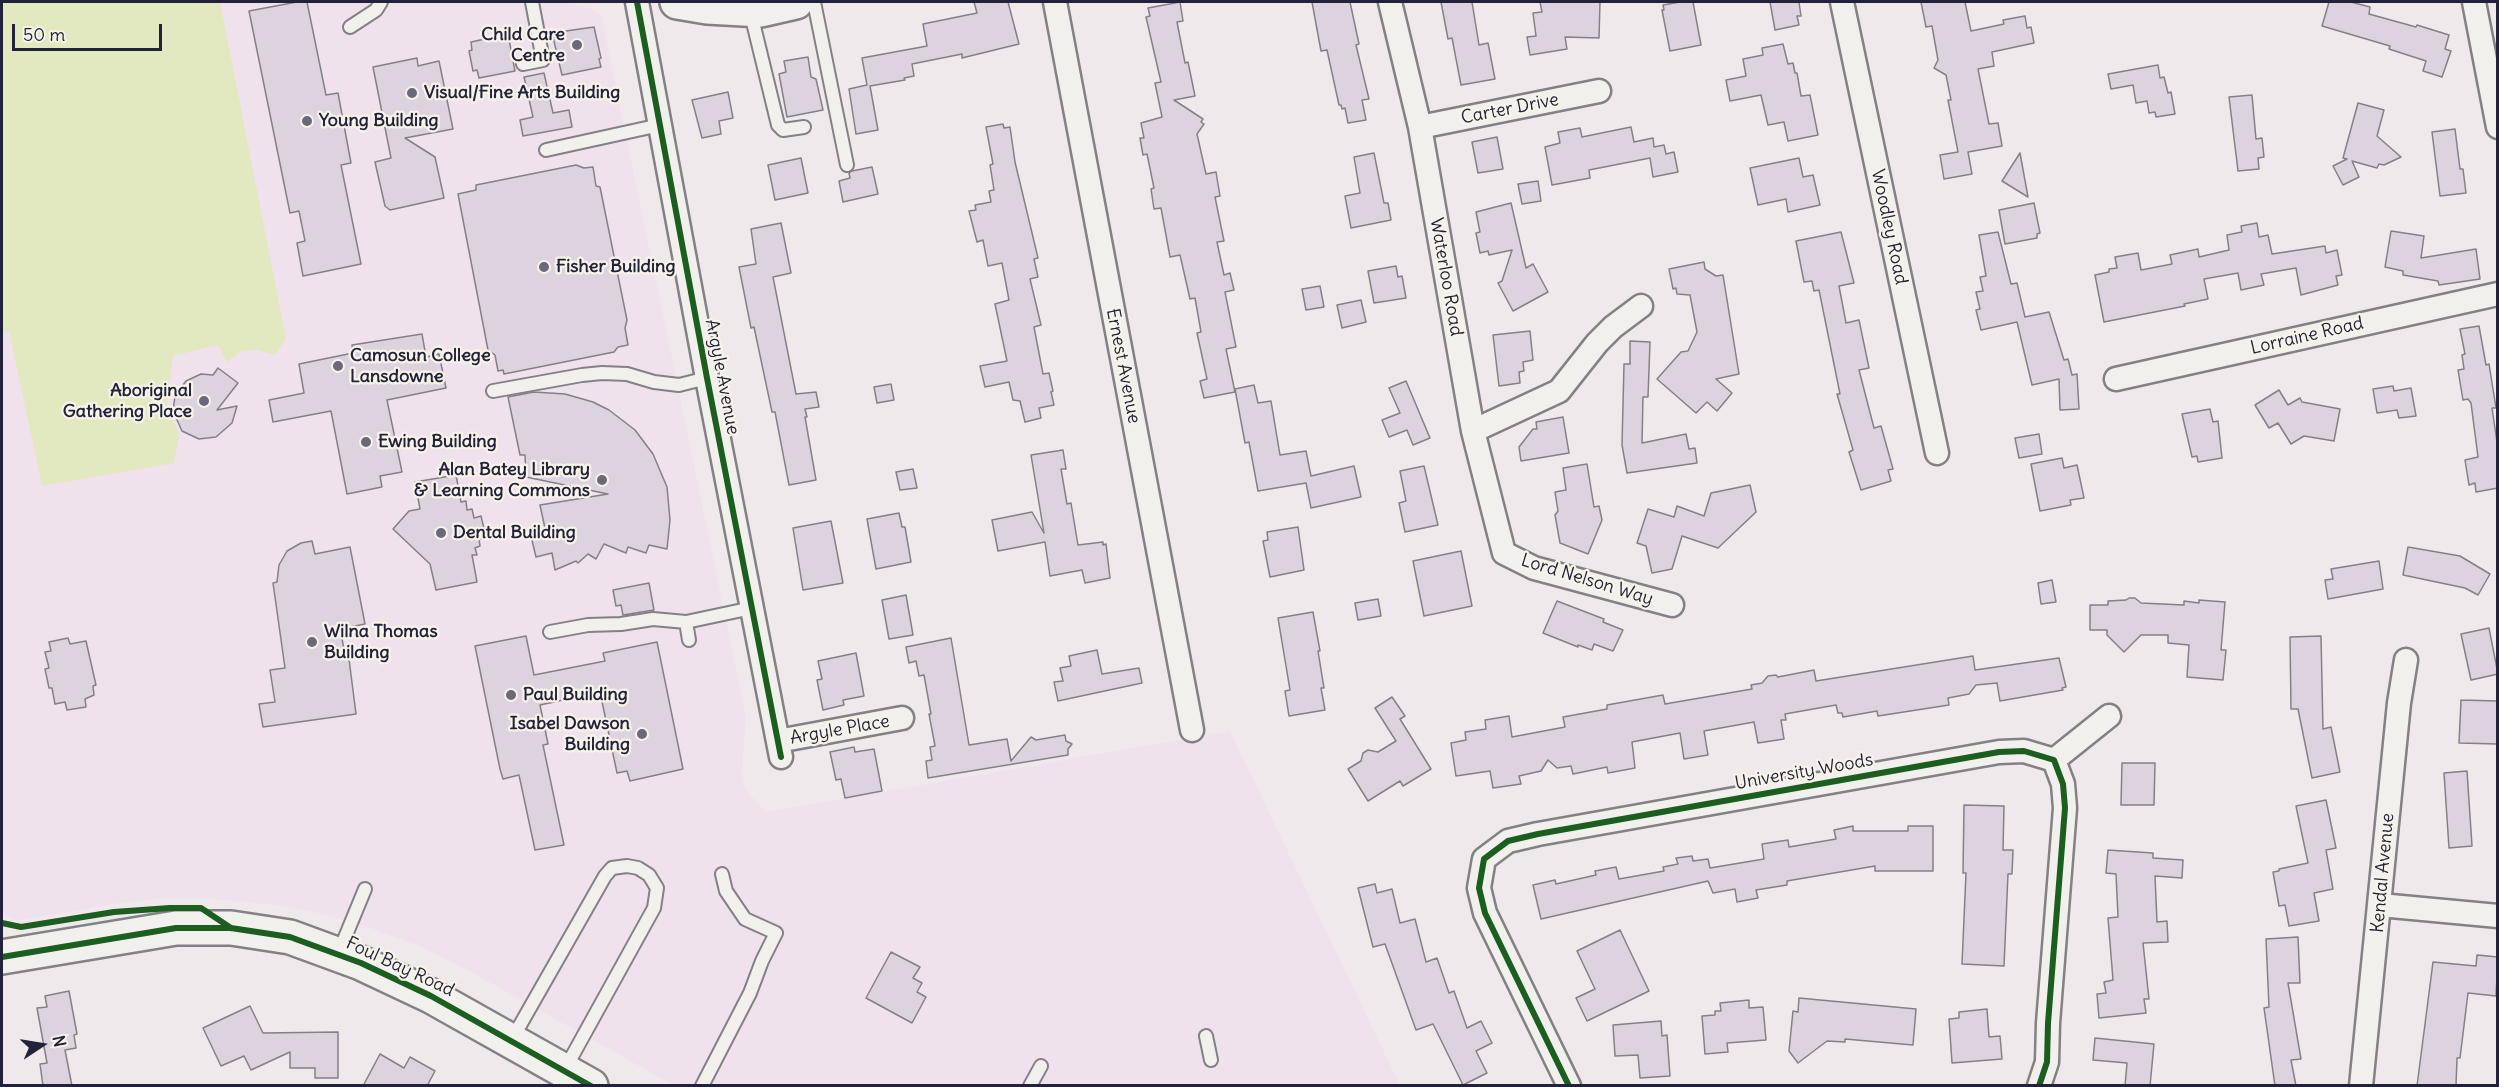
<!DOCTYPE html>
<html>
<head>
<meta charset="utf-8">
<style>
  body { margin:0 }
  #map { position:relative; width:2499px; height:1087px; overflow:hidden; background:#f0e9ec; font-family:Delius,sans-serif }
  canvas { display:block }
  .frame { position:absolute; inset:0; border:3px solid #22223b; pointer-events:none }
  .north { position:absolute; left:12px; top:1015px; width:60px; height:60px; -webkit-text-stroke:4px #f7f3e8; paint-order:stroke; rotate:78deg; font-size:16px; font-weight:700; line-height:24px; text-align:center; color:#22223b }
  .north::after { content:''; display:block; margin:auto; width:21px; height:27px; background:#22223b; clip-path:polygon(50% 0,100% 100%,50% 72%,0 100%) }
  .scale { position:absolute; left:12px; top:24px; width:150px; height:27px; box-sizing:border-box; border:3px solid #22223b; border-top:0; padding-left:8px; font-size:18px; line-height:21px; white-space:nowrap; color:#22223b; -webkit-text-stroke:4px #f7f3e8; paint-order:stroke }
</style>
</head>
<body>
<div id="map">
<canvas width="2499" height="1087"></canvas>
<div class="frame"></div>
<div class="north">N</div>
<div class="scale">50 m</div>
</div>
<script>
const ctx = document.querySelector('canvas').getContext('2d');
ctx.lineJoin = 'round';
function paint(path, color) {
  ctx.fillStyle = color;
  ctx.fill(path, 'evenodd');
}
function poly(rows) {
  const path = new Path2D();
  for (const r of rows) {
    path.moveTo(r[0], r[1]);
    for (let i = 2; i < r.length; i += 2) path.lineTo(r[i], r[i + 1]);
  }
  return path;
}
function strokePath(path, color, width, dash) {
  ctx.strokeStyle = color;
  ctx.lineWidth = width;
  ctx.lineCap = dash ? 'butt' : 'round';
  ctx.setLineDash(dash || []);
  ctx.stroke(path);
}
function write(font, color, halo, rows, align = 'center') {
  ctx.font = font + ' Delius,sans-serif';
  ctx.lineWidth = 4.5;
  ctx.setLineDash([]);
  ctx.textBaseline = 'middle';
  ctx.strokeStyle = halo;
  ctx.fillStyle = color;
  for (const [text, x, y, turn = 0] of rows) {
    ctx.save();
    ctx.translate(x, y);
    ctx.rotate((+turn || 0) * Math.PI / 180);
    ctx.textAlign = isNaN(turn) ? turn : align;
    if (halo) ctx.strokeText(text, 0, 0);
    ctx.fillText(text, 0, 0);
    ctx.restore();
  }
}
paint(poly([
  [2,2,561,2,591,9,601,14,746,717,742,774,746,790,766,812,1230,731,1400,1085,673,1085,471,972,419,946,368,927,327,915,285,906,202,898,157,899,119,903,16,921,6,916,2,910]
]), '#f0e2ed');
paint(poly([
  [2,2,220,2,286,338,275,355,257,350,241,351,227,362,218,345,173,356,167,408,179,434,174,463,42,486,9,332,2,333]
]), '#e2e8bf');
const building = poly([
  [297,2,307,2,326,95,338,93,351,163,341,165,361,264,303,276,297,243,305,241,299,211,290,213,249,11,297,2],
  [974,2,1008,2,1019,44,962,58,962,54,912,64,914,76,904,78,905,80,870,86,878,130,856,134,849,89,867,85,862,58,927,46,923,24,977,13,974,2],
  [1180,2,1183,21,1177,22,1185,63,1188,62,1195,96,1174,100,1203,119,1201,122,1204,124,1197,134,1206,174,1216,172,1220,196,1215,197,1224,241,1217,242,1224,275,1230,273,1234,290,1225,292,1236,347,1226,349,1235,392,1204,398,1200,381,1207,379,1197,333,1201,332,1195,298,1190,299,1180,255,1170,257,1161,208,1154,209,1151,189,1154,188,1147,154,1143,155,1140,138,1144,138,1141,123,1162,117,1155,83,1161,82,1146,17,1150,16,1148,8,1180,2],
  [1312,2,1350,2,1359,44,1356,45,1369,99,1362,100,1366,120,1348,123,1345,108,1342,109,1341,105,1339,105,1327,50,1321,51,1312,2],
  [1441,2,1472,2,1479,45,1488,43,1495,79,1461,85,1452,38,1448,39,1441,2],
  [1540,2,1600,2,1599,38,1565,37,1567,49,1530,55,1527,37,1536,36,1533,13,1542,12,1540,2],
  [1680,2,1693,2,1701,45,1670,51,1662,10,1664,10,1663,5,1680,2],
  [1770,2,1799,2,1801,16,1797,16,1799,25,1775,30,1770,2],
  [1921,2,1965,2,1971,31,2004,24,2003,20,2025,16,2027,28,2031,27,2034,43,1992,52,1994,66,1978,69,1989,124,1998,123,2002,146,1968,152,1972,174,1944,179,1940,155,1958,152,1948,100,1951,100,1946,75,1934,68,1938,60,1932,26,1926,27,1921,2],
  [2329,2,2351,2,2370,7,2369,14,2416,27,2417,25,2449,35,2445,49,2451,51,2442,77,2423,71,2426,61,2389,49,2390,46,2322,26,2329,2],
  [594,27,601,58,599,59,601,67,562,75,552,33,594,27],
  [508,34,515,71,479,78,477,70,473,71,469,51,472,50,471,42,508,34],
  [1783,44,1788,64,1793,63,1795,73,1797,73,1801,96,1810,95,1818,135,1788,141,1784,122,1768,125,1761,95,1730,101,1726,80,1746,76,1743,59,1763,55,1762,48,1783,44],
  [808,57,811,77,816,79,823,110,787,117,779,74,786,72,784,61,808,57],
  [417,58,418,66,439,61,453,129,405,138,435,157,444,198,390,210,385,206,375,162,391,158,373,67,417,58],
  [2158,65,2160,78,2164,77,2168,93,2171,92,2175,114,2156,117,2155,112,2149,113,2147,101,2136,103,2133,85,2111,89,2108,74,2158,65],
  [544,73,553,113,569,110,572,127,523,136,520,120,533,117,524,77,544,73],
  [728,92,733,118,719,121,721,134,702,138,692,100,728,92],
  [2252,95,2256,139,2262,138,2264,157,2258,158,2259,169,2238,171,2229,97,2252,95],
  [2358,103,2384,110,2377,136,2401,157,2384,165,2379,164,2377,168,2352,161,2359,177,2343,185,2333,166,2347,159,2343,158,2358,103],
  [1003,124,1004,128,1010,127,1015,162,1038,258,1034,259,1038,277,1030,279,1041,325,1034,327,1043,374,1049,373,1053,391,1051,392,1054,405,1039,408,1041,418,1025,422,1020,401,1013,400,1009,382,985,387,980,366,1007,361,995,304,1009,300,1002,263,988,266,983,240,977,242,969,211,976,210,975,205,991,202,989,191,994,190,990,165,993,164,986,127,1003,124],
  [1631,127,1634,142,1653,138,1654,147,1664,145,1666,154,1674,152,1678,172,1653,177,1650,158,1589,170,1590,178,1552,185,1545,147,1560,143,1558,132,1580,128,1582,137,1631,127],
  [2455,129,2460,169,2463,169,2466,193,2440,196,2432,132,2455,129],
  [1497,137,1503,169,1478,173,1472,142,1497,137],
  [1374,153,1384,203,1388,203,1391,220,1351,228,1345,196,1360,193,1354,157,1374,153],
  [2020,153,2028,197,2002,181,2020,153],
  [801,158,808,193,775,200,768,165,801,158],
  [1799,158,1803,177,1813,175,1820,205,1788,212,1786,199,1758,205,1750,168,1799,158],
  [576,165,584,168,593,167,596,186,600,187,627,320,625,328,628,345,618,347,614,352,504,374,503,370,498,371,495,355,488,350,458,194,476,190,476,185,576,165],
  [872,167,878,194,843,202,839,181,850,178,849,173,852,171,872,167],
  [1538,181,1541,201,1522,204,1518,184,1538,181],
  [1511,203,1526,268,1533,264,1548,292,1513,311,1498,283,1502,281,1512,250,1489,255,1488,251,1480,253,1476,233,1480,232,1476,212,1511,203],
  [2034,203,2040,233,2037,234,2037,238,2005,244,1999,210,2034,203],
  [781,223,791,273,773,277,796,394,816,392,819,407,805,409,807,417,805,417,816,480,789,485,775,412,772,412,754,327,751,328,739,267,756,264,751,229,781,223],
  [2257,223,2259,237,2268,235,2272,254,2325,246,2326,253,2337,250,2342,275,2336,276,2338,285,2301,295,2296,268,2261,274,2264,285,2241,290,2238,273,2204,279,2208,299,2184,304,2185,306,2104,322,2095,275,2109,272,2109,269,2117,268,2115,257,2138,253,2141,270,2172,264,2170,255,2198,249,2199,257,2229,250,2227,235,2242,232,2241,226,2257,223],
  [2391,231,2424,236,2421,258,2476,249,2480,279,2439,285,2438,281,2403,275,2403,271,2385,267,2391,231],
  [1841,232,1854,283,1839,286,1846,323,1859,320,1869,368,1859,370,1874,428,1881,426,1893,469,1888,470,1891,481,1861,490,1849,452,1853,450,1837,394,1840,394,1819,290,1814,291,1812,281,1804,282,1796,241,1841,232],
  [1998,232,2011,284,2017,283,2025,317,2049,312,2064,360,2068,359,2072,375,2077,374,2079,409,2060,410,2059,379,2032,385,2017,322,1981,330,1976,310,1980,309,1976,292,1983,291,1980,277,1986,276,1979,235,1998,232],
  [1704,262,1705,269,1716,276,1723,275,1739,374,1716,379,1732,393,1717,411,1707,402,1696,413,1657,379,1681,352,1688,351,1697,332,1690,295,1677,294,1676,288,1673,289,1669,269,1704,262],
  [1396,266,1398,277,1402,276,1406,298,1374,303,1368,271,1396,266],
  [1320,286,1324,307,1306,310,1302,289,1320,286],
  [1361,300,1366,322,1342,328,1337,305,1361,300],
  [2479,326,2486,365,2489,364,2496,408,2492,408,2498,449,2498,488,2476,492,2475,483,2469,485,2465,460,2478,457,2471,403,2468,399,2463,400,2458,370,2464,369,2462,355,2465,354,2460,329,2479,326],
  [1530,331,1533,360,1523,362,1524,371,1519,372,1520,383,1499,386,1493,335,1530,331],
  [422,334,426,357,439,354,446,388,387,400,402,472,380,476,382,487,347,494,331,411,273,422,269,400,304,393,299,364,353,353,352,345,422,334],
  [1630,341,1650,342,1648,397,1643,397,1642,443,1686,434,1689,449,1695,448,1697,463,1627,473,1622,445,1624,364,1630,364,1630,341],
  [218,368,238,383,217,410,237,406,232,423,216,437,199,439,182,431,173,411,175,396,186,381,201,374,213,375,218,368],
  [1406,381,1430,438,1413,445,1407,430,1389,437,1382,420,1400,413,1389,388,1406,381],
  [891,384,894,400,877,403,874,387,891,384],
  [1254,385,1258,403,1271,401,1280,455,1306,451,1311,476,1354,466,1361,497,1311,508,1306,483,1258,491,1249,442,1245,443,1235,389,1254,385],
  [2393,386,2394,391,2411,388,2416,416,2399,418,2397,410,2377,413,2373,389,2393,386],
  [2279,390,2288,405,2300,398,2302,402,2340,409,2334,441,2304,436,2291,444,2278,423,2269,428,2255,405,2279,390],
  [534,392,565,394,593,402,609,410,635,430,653,454,667,487,670,520,667,549,649,545,646,553,628,547,626,553,604,544,596,559,588,554,578,563,576,561,555,570,552,553,536,557,531,536,546,533,540,505,608,494,526,477,525,455,520,455,508,397,534,392],
  [2210,409,2213,422,2218,421,2222,458,2198,462,2197,456,2192,457,2182,414,2210,409],
  [1563,417,1569,453,1521,461,1519,447,1533,429,1537,429,1536,422,1563,417],
  [2039,434,2042,454,2019,458,2015,438,2039,434],
  [1063,450,1066,469,1061,469,1067,504,1071,503,1078,545,1103,542,1103,545,1106,544,1110,578,1085,583,1082,570,1050,576,1045,542,998,551,992,520,1032,512,1044,533,1031,455,1063,450],
  [2062,458,2064,468,2077,465,2084,498,2070,500,2071,505,2040,511,2031,464,2062,458],
  [1587,464,1594,507,1599,506,1602,520,1588,554,1560,543,1555,515,1558,511,1555,492,1566,490,1563,468,1587,464],
  [1424,466,1438,525,1405,532,1399,503,1406,501,1400,471,1424,466],
  [913,469,917,488,900,490,896,472,913,469],
  [456,475,461,502,466,501,467,510,472,509,474,518,481,516,486,537,479,539,480,546,475,548,477,555,472,555,477,582,436,590,430,564,393,529,409,511,420,509,415,482,456,475],
  [1750,485,1756,512,1718,548,1682,536,1672,569,1652,573,1646,546,1637,543,1648,509,1674,517,1677,506,1704,516,1711,493,1750,485],
  [899,513,902,527,905,527,911,562,876,569,867,519,899,513],
  [831,521,843,583,803,590,793,528,831,521],
  [1298,527,1304,570,1270,577,1263,541,1268,540,1267,532,1298,527],
  [312,541,315,554,350,547,365,624,340,629,346,659,349,659,356,714,263,727,259,704,275,702,270,670,285,668,273,583,277,582,279,565,287,551,301,543,312,541],
  [2408,547,2460,556,2490,574,2478,595,2465,588,2403,575,2408,547],
  [1461,551,1472,606,1424,616,1413,561,1461,551],
  [2379,561,2383,589,2328,599,2325,580,2333,579,2331,569,2379,561],
  [2052,580,2056,602,2041,604,2038,583,2052,580],
  [649,583,654,610,623,615,621,605,616,606,613,590,649,583],
  [906,595,913,635,889,639,882,600,906,595],
  [2129,598,2135,598,2141,603,2184,605,2184,601,2199,603,2199,600,2225,602,2221,650,2226,650,2223,680,2187,677,2189,645,2168,643,2168,635,2141,635,2124,652,2107,635,2107,630,2090,630,2090,605,2108,605,2108,601,2126,600,2129,598],
  [1378,599,1381,616,1358,620,1355,603,1378,599],
  [1557,601,1604,619,1603,622,1623,630,1613,651,1594,644,1592,650,1578,645,1578,647,1543,633,1557,601],
  [1313,612,1320,651,1318,651,1324,688,1321,688,1325,710,1289,716,1285,691,1290,690,1278,618,1313,612],
  [2489,628,2498,674,2471,680,2461,634,2489,628],
  [526,636,534,675,605,661,603,653,657,642,683,769,630,781,627,771,617,773,600,692,540,705,548,744,543,745,564,845,535,850,519,775,503,779,500,769,475,646,526,636],
  [2321,636,2323,729,2331,727,2340,772,2312,778,2298,709,2291,709,2290,637,2321,636],
  [68,638,70,644,86,641,96,685,93,686,94,695,85,699,86,707,67,710,65,702,55,704,52,688,49,688,45,669,49,668,45,652,51,651,49,642,68,638],
  [951,638,969,745,1007,739,1011,761,1031,737,1036,740,1065,735,1066,741,1072,744,1068,749,1068,755,928,778,926,761,932,760,930,747,935,746,929,714,931,714,924,675,919,676,916,661,909,663,906,647,951,638],
  [1097,650,1102,674,1139,668,1142,683,1058,701,1054,682,1063,681,1060,668,1071,666,1069,656,1097,650],
  [856,653,864,696,843,700,844,705,823,710,817,680,822,679,818,661,856,653],
  [1973,656,1975,670,2059,658,2066,687,2062,688,2063,690,2000,701,1997,683,1976,685,1969,694,1948,698,1949,705,1878,716,1877,711,1843,717,1842,713,1838,713,1836,705,1785,714,1786,720,1781,720,1784,739,1758,743,1754,722,1704,731,1708,755,1684,759,1680,733,1632,742,1635,768,1608,773,1607,767,1573,774,1571,766,1557,768,1548,760,1541,771,1519,776,1521,784,1493,788,1490,771,1456,776,1451,743,1466,740,1465,732,1486,729,1485,720,1509,716,1512,737,1565,727,1563,717,1607,709,1607,705,1663,695,1665,704,1752,689,1751,685,1762,683,1768,676,1776,675,1778,677,1814,670,1816,681,1973,656],
  [1392,697,1405,716,1400,719,1431,769,1403,786,1400,781,1368,801,1348,769,1361,761,1363,753,1368,750,1378,752,1396,741,1375,708,1392,697],
  [2461,700,2498,701,2498,744,2459,743,2461,700],
  [854,747,855,752,874,749,882,791,845,798,841,779,836,780,830,752,854,747],
  [2122,763,2155,763,2154,805,2121,805,2122,763],
  [2467,771,2472,846,2449,848,2444,773,2467,771],
  [2326,800,2336,848,2326,850,2333,889,2314,893,2319,921,2289,926,2285,905,2279,906,2273,872,2279,871,2279,869,2308,863,2296,806,2326,800],
  [1964,805,2004,806,2003,850,2013,850,2012,874,2008,874,2004,966,1962,964,1966,873,1963,873,1964,805],
  [1853,826,1853,831,1908,831,1908,826,1933,826,1933,871,1875,871,1875,866,1787,881,1787,885,1756,890,1758,898,1737,902,1735,889,1713,893,1708,881,1541,919,1533,885,1555,880,1556,884,1596,875,1595,871,1616,867,1619,879,1664,871,1663,867,1678,864,1676,858,1692,856,1693,861,1708,859,1710,868,1764,859,1762,844,1788,840,1789,847,1836,839,1834,830,1853,826],
  [2108,850,2153,853,2153,858,2183,860,2182,878,2155,876,2157,922,2167,921,2168,942,2143,943,2149,999,2144,999,2146,1013,2099,1018,2097,994,2106,993,2104,982,2113,980,2108,918,2118,917,2116,874,2106,873,2108,850],
  [1375,884,1377,893,1392,889,1400,923,1415,919,1426,962,1437,958,1449,993,1454,991,1467,1028,1481,1021,1492,1043,1476,1051,1487,1073,1463,1085,1433,1024,1416,1030,1385,944,1373,947,1358,888,1375,884],
  [1620,930,1649,991,1587,1021,1576,998,1595,989,1577,951,1620,930],
  [2298,937,2300,983,2288,983,2301,1059,2291,1060,2296,1086,2275,1086,2264,1008,2269,1007,2266,939,2298,937],
  [891,952,920,967,913,978,922,983,917,992,926,997,912,1023,866,998,891,952],
  [2477,955,2498,957,2496,996,2468,993,2460,1058,2457,1058,2456,1086,2417,1086,2433,962,2476,966,2477,955],
  [69,991,77,1034,74,1035,76,1048,65,1050,72,1086,43,1086,40,1064,47,1063,37,1008,47,1007,45,996,69,991],
  [1799,998,1916,1009,1913,1045,1845,1039,1845,1042,1827,1041,1798,1063,1789,1051,1793,1011,1798,1012,1799,998],
  [1749,1000,1749,1008,1763,1007,1766,1040,1727,1043,1728,1052,1705,1054,1702,1016,1715,1015,1715,1011,1721,1011,1720,1003,1749,1000],
  [250,1006,263,1033,338,1032,338,1078,315,1078,315,1068,290,1068,290,1052,251,1070,244,1056,221,1066,203,1028,250,1006],
  [1987,1009,1989,1037,2000,1036,2002,1059,1952,1063,1949,1019,1959,1018,1959,1012,1987,1009],
  [1661,1021,1662,1036,1667,1035,1670,1076,1640,1078,1638,1055,1615,1056,1613,1025,1661,1021],
  [2095,1038,2154,1044,2150,1086,2125,1086,2127,1063,2093,1060,2095,1038],
  [380,1054,404,1068,410,1057,435,1071,427,1086,363,1086,380,1054]
]);
paint(building, '#dcd3de');
strokePath(building, '#838086', 1.5);
const lane = poly([
  [814,2,847,165],
  [750,10,778,125,783,130,804,127],
  [350,27,376,10,381,2],
  [523,64,543,60,532,2],
  [546,150,660,125],
  [493,391,582,375,602,373,627,374,654,382,679,385,707,378],
  [550,632,588,625,621,624,653,619,686,622],
  [689,640,686,622,752,608],
  [339,952,365,889],
  [1206,1036,1211,1060],
  [511,1041,605,876,612,868,627,866,638,868,649,875,657,888,654,908,565,1069],
  [702,1086,750,993,762,961,776,933,745,919,726,891,722,874],
  [1030,1086,1041,1066]
]);
const street = poly([
  [637,2,707,378,781,757],
  [1055,2,1192,730],
  [1390,2,1420,127,1473,431,1504,553,1534,568,1672,605],
  [1842,2,1937,453],
  [2474,2,2498,127],
  [1420,127,1599,91],
  [2116,379,2498,294],
  [1473,431,1559,391,1597,343,1613,327,1641,306],
  [778,741,902,718],
  [2054,760,2109,716],
  [2380,905,2498,916],
  [1569,1086,1485,913,1479,888,1484,859,1508,841,1538,834,1999,752,2024,751,2054,760,2063,784,2065,808,2048,1023,2047,1062,2039,1086],
  [2361,1086,2399,703,2406,660]
]);
const secondary = poly([
  [677,2,707,7,761,10,796,2],
  [2,957,176,928,231,928,290,937,361,963,431,996,591,1086]
]);
strokePath(lane, '#838086', 16);
strokePath(street, '#838086', 27);
strokePath(secondary, '#838086', 38);
strokePath(lane, '#f2f0ed', 12);
strokePath(street, '#f2f0ed', 22);
strokePath(secondary, '#f2f0ed', 33);
strokePath(poly([
  [637,2,707,378,781,757],
  [2,923,21,927,114,912,170,908,201,908,231,928],
  [2,957,176,928,231,928,290,937,361,963,431,996,591,1086],
  [1569,1086,1485,913,1479,888,1484,859,1508,841,1538,834,1999,752,2024,751,2054,760,2063,784,2065,808,2048,1023,2047,1062,2039,1086]
]), '#1b5e20', 6);
for (const [x, y, r, color] of [
  [577,45,6,"#6a6879"],
  [412,93,6,"#6a6879"],
  [307,121,6,"#6a6879"],
  [544,267,6,"#6a6879"],
  [338,366,6,"#6a6879"],
  [204,401,6,"#6a6879"],
  [366,442,6,"#6a6879"],
  [602,480,6,"#6a6879"],
  [441,533,6,"#6a6879"],
  [312,642,6,"#6a6879"],
  [511,695,6,"#6a6879"],
  [642,734,6,"#6a6879"]
]) {
  const dot = new Path2D();
  dot.arc(x, y, r, 0, 2 * Math.PI);
  ctx.fillStyle = color;
  ctx.fill(dot);
  strokePath(dot, '#f7f3e8', 2);
}
write('bold 18px', '#22223b', '#f7f3e8', [
  ["Child Care",565,35,"right"],
  ["Centre",565,56,"right"],
  ["Visual/Fine Arts Building",424,93],
  ["Young Building",319,121],
  ["Fisher Building",556,267],
  ["Camosun College",350,356],
  ["Lansdowne",350,377],
  ["Aboriginal",192,391,"right"],
  ["Gathering Place",192,412,"right"],
  ["Ewing Building",378,442],
  ["Alan Batey Library",590,470,"right"],
  ["& Learning Commons",590,491,"right"],
  ["Dental Building",453,533],
  ["Wilna Thomas",324,632],
  ["Building",324,653],
  ["Paul Building",523,695],
  ["Isabel Dawson",630,724,"right"],
  ["Building",630,745,"right"]
], 'left');
write('18px', '#22223b', '#f7f3e8', [
  ["Carter Drive",1510,109,-11],
  ["Woodley Road",1889,227,78],
  ["Waterloo Road",1446,277,80],
  ["Lorraine Road",2307,336,-13],
  ["Ernest Avenue",1123,366,79],
  ["Argyle Avenue",722,377,79],
  ["Lord Nelson Way",1587,580,17],
  ["Argyle Place",840,730,-10],
  ["University Woods",1804,772,-10],
  ["Kendal Avenue",2383,873,-85],
  ["Foul Bay Road",400,967,25]
]);
</script>
</body>
</html>
